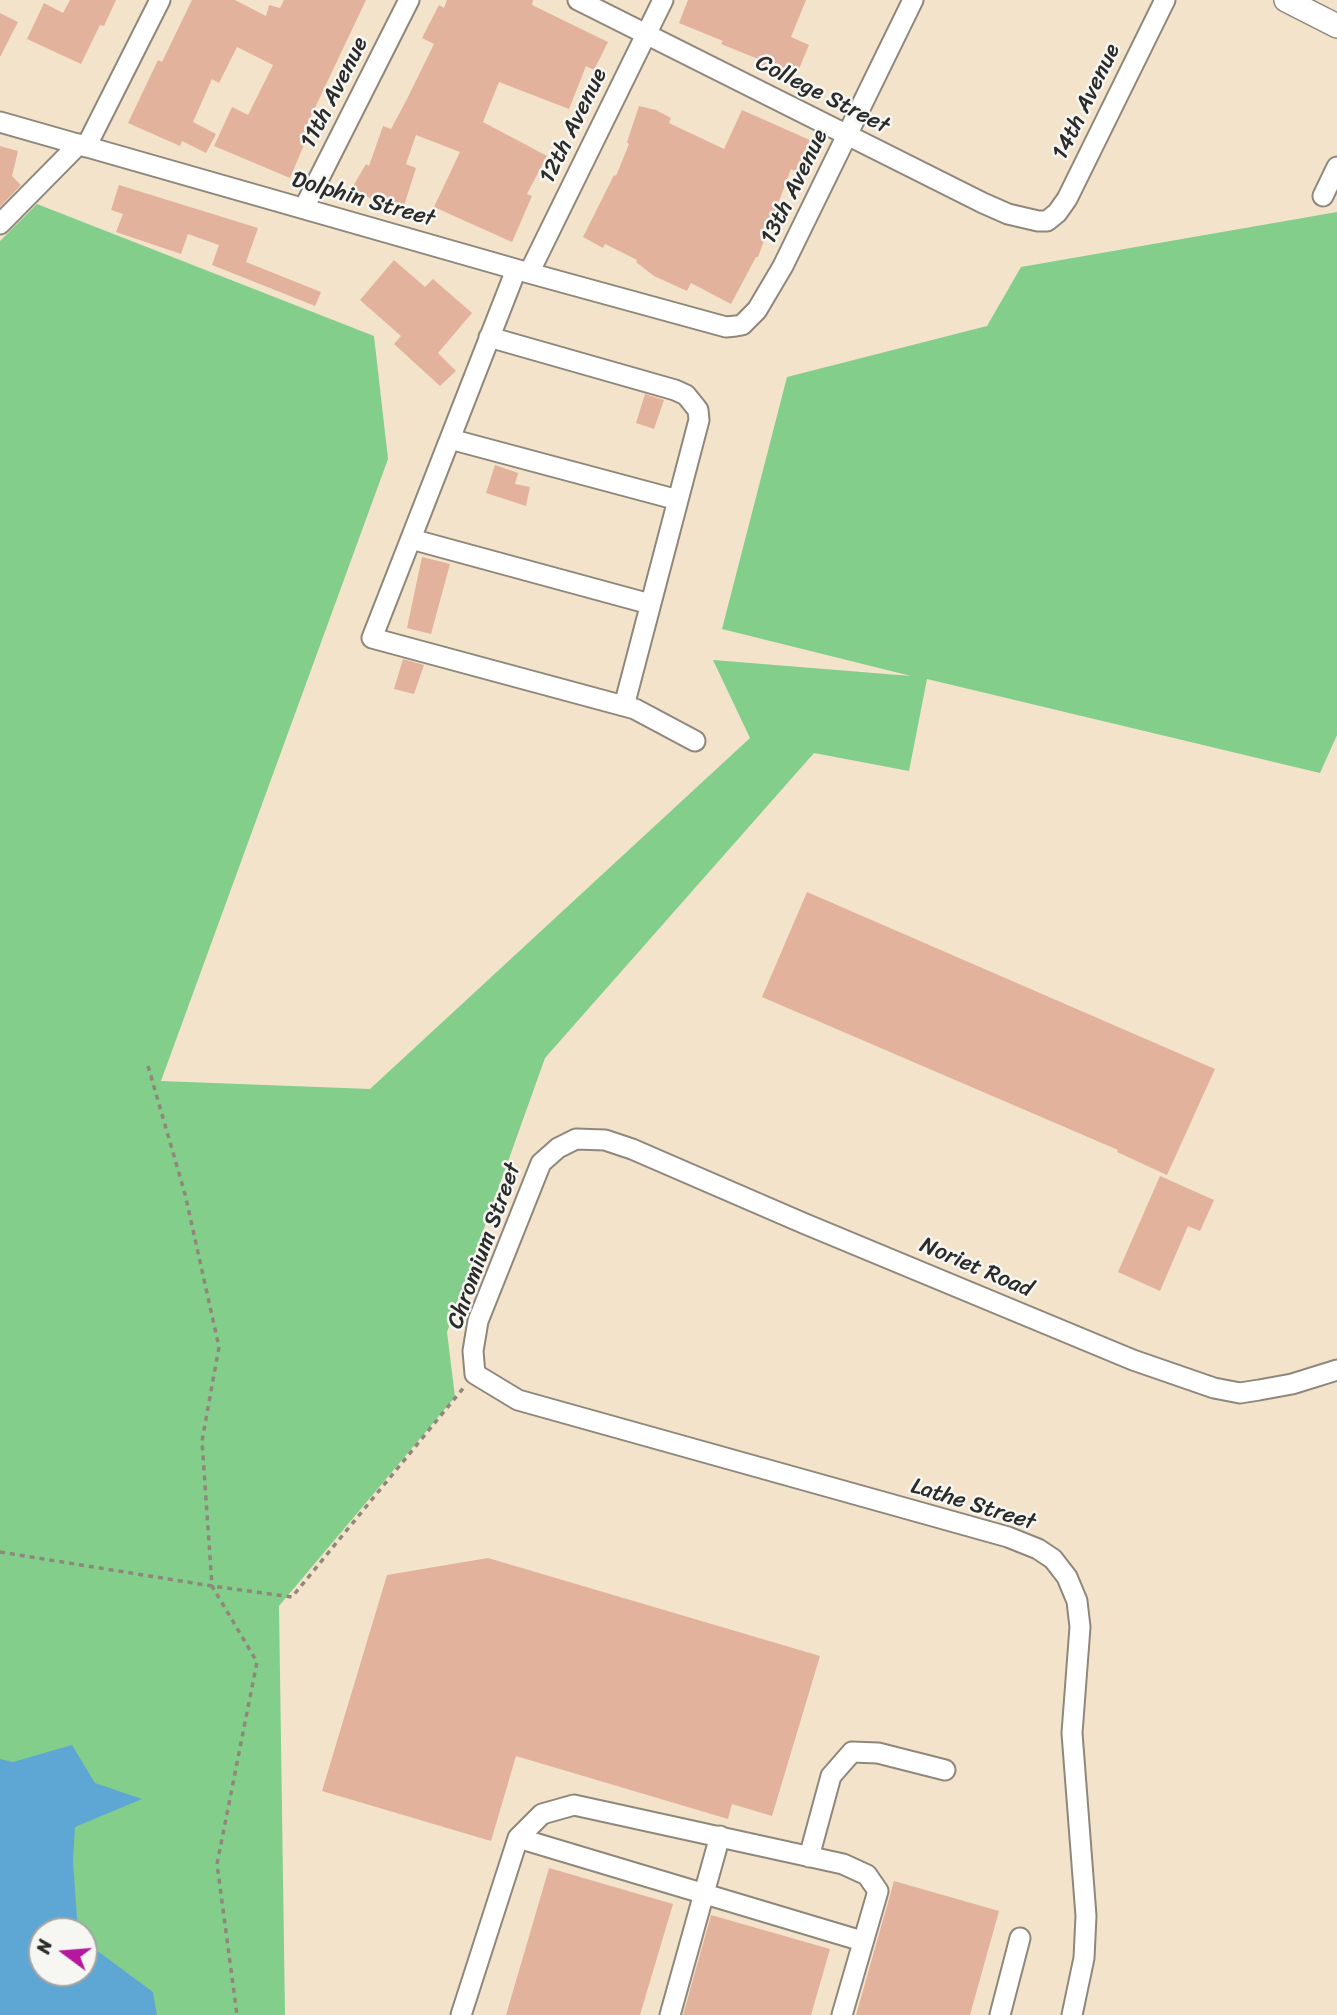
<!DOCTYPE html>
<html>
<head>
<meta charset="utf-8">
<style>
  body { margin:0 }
  #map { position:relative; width:1337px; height:2015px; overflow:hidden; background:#f3e3cb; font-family:Sriracha,sans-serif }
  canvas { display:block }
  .north { position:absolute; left:28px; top:1917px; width:70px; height:70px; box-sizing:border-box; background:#f6f6f2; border:2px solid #a5a5a2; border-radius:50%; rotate:286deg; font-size:19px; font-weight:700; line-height:28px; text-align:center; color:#2b2b2b }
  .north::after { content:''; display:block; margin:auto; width:24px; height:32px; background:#b5179e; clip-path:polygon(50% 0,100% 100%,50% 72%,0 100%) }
</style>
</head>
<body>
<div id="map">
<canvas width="1337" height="2015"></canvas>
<div class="north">N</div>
</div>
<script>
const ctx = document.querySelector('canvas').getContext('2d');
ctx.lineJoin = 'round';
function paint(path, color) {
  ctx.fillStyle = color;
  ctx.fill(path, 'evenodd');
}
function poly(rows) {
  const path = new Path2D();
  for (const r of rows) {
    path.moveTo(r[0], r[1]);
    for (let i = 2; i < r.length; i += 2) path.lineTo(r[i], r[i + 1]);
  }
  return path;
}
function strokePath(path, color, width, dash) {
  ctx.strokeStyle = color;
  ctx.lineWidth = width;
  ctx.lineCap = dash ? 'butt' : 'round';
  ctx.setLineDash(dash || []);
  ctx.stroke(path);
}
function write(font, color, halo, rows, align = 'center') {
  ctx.font = font + ' Sriracha,sans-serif';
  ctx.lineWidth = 5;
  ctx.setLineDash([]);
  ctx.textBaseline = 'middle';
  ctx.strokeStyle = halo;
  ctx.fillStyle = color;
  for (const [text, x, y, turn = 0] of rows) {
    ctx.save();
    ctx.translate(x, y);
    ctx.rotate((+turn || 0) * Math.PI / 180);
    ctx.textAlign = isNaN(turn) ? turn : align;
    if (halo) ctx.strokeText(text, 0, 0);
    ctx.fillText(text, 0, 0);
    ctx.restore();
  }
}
paint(poly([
  [37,204,374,336,388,459,161,1081,370,1089,750,738,713,660,911,676,722,629,787,377,987,326,1021,267,1337,212,1337,735,1320,773,927,679,909,771,814,753,545,1058,447,1332,455,1397,279,1606,285,2015,0,2015,0,241],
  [42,1931,84,1931,84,1973,42,1973]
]), '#83ce8b');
paint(poly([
  [72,1745,95,1783,142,1799,75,1827,73,1861,78,1931,42,1931,42,1973,84,1973,84,1941,153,1992,157,2015,0,2015,0,1759,13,1762]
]), '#5ea7d5');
paint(poly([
  [70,0,116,0,104,26,100,25,81,64,27,39,44,3,63,13],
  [192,0,235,0,266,16,269,5,280,8,284,0,366,0,304,131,309,133,290,178,214,146,232,107,248,115,273,65,237,47,219,83,212,79,193,122,216,134,206,153,182,141,180,146,128,123,158,60,162,62],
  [447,0,533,0,532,5,608,42,594,70,586,66,569,109,499,82,483,122,547,156,527,194,532,196,512,242,434,207,460,152,416,135,406,164,416,168,402,212,391,210,352,188,366,164,369,166,383,126,391,129,407,99,434,44,422,38,439,5,444,8],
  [688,0,806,0,791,37,809,45,794,81,756,65,758,59,721,44,723,41,679,23],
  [0,13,18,22,0,57],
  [639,106,656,110,671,118,669,123,724,149,742,110,812,141,799,173,791,169,758,257,756,257,731,304,691,283,687,291,654,276,636,262,637,260,605,244,603,248,583,237,614,175,616,176,629,144,627,142],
  [0,146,18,151,12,176,21,185,0,207],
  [119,185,258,228,246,262,321,292,315,306,212,265,219,245,188,234,181,254,116,232,123,214,111,210],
  [394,260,425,287,433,279,472,313,438,353,456,371,440,386,394,344,401,336,360,300],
  [645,394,664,400,654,429,636,423],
  [495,465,518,473,515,484,530,487,526,506,486,493],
  [422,557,450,564,431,634,407,628],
  [403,659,424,665,414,694,394,689],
  [807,892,1215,1069,1167,1175,1117,1152,1118,1150,762,997],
  [1160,1176,1214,1200,1200,1231,1188,1226,1160,1291,1118,1272],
  [488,1558,820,1656,772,1816,732,1804,728,1819,516,1756,491,1841,322,1791,387,1575],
  [549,1868,673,1904,640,2015,506,2015],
  [894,1881,999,1911,970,2015,856,2015],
  [711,1915,830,1949,811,2015,683,2015]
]), '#e3b29c');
const minor = poly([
  [578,0,983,203,1008,214,1038,221,1047,221,1057,213,1067,199,1165,0],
  [0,122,529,273,726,327,736,326,742,325,757,310,783,266,913,0],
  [86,147,160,0],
  [1323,196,1337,167],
  [304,208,409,0],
  [0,224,79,144],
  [516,270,372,638,635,709,695,741],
  [529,273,663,0],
  [489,337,675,390,686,395,698,410,699,420,624,706],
  [450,439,678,500],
  [411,539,650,604],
  [518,1838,862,1941],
  [809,1857,831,1776,852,1752,878,1753,945,1770],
  [461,2015,518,1838,542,1814,574,1805,843,1864,867,1875,878,1891,842,2015],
  [670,2015,720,1836],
  [1000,2015,1020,1938],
  [1072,2015,1084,1958,1086,1916,1072,1733,1080,1627,1077,1601,1067,1577,1053,1559,1038,1549,1008,1537,518,1400,475,1374,473,1351,478,1321,541,1163,558,1148,576,1139,605,1140,632,1149,803,1223,1133,1360,1214,1388,1240,1393,1259,1390,1292,1384,1337,1370]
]);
const major = poly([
  [1286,0,1337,26]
]);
strokePath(minor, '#8f877b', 23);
strokePath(major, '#8f877b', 26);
strokePath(poly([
  [148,1066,185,1194,219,1347,202,1441,212,1586,257,1662,217,1864,237,2015],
  [0,1552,212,1586,292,1597,465,1386]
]), '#8f877b', 3.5, [5, 5]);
strokePath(minor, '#fff', 19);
strokePath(major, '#fff', 23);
write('23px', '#2b2b2b', '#f6f6f2', [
  ["11th Avenue",335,93,-63],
  ["College Street",822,95,27],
  ["14th Avenue",1087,102,-64],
  ["12th Avenue",574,126,-64],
  ["13th Avenue",795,187,-64],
  ["Dolphin Street",363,200,16],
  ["Chromium Street",485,1246,-70],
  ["Noriet Road",976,1268,23],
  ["Lathe Street",973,1505,17]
]);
</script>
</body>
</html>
